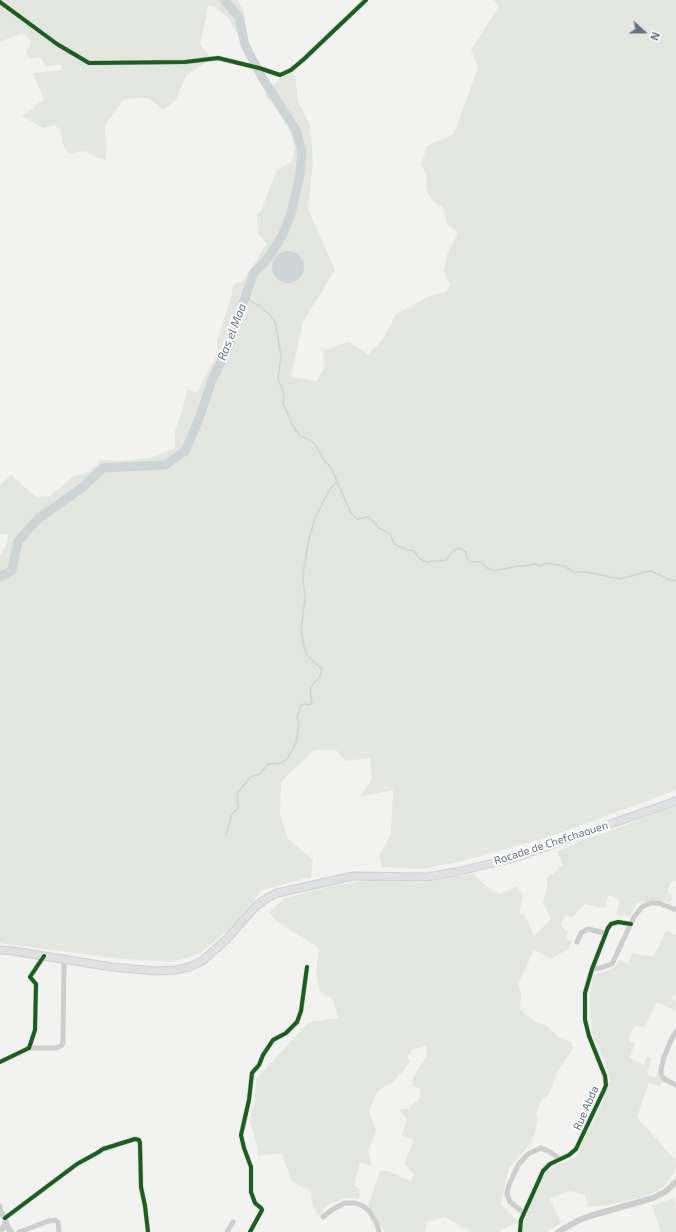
<!DOCTYPE html>
<html>
<head>
<meta charset="utf-8">
<style>
  body { margin:0 }
  #map { position:relative; width:676px; height:1232px; overflow:hidden; background:#f2f3f0; font-family:"Exo 2",sans-serif }
  canvas { display:block }
  .north { position:absolute; left:624px; top:12px; width:40px; height:40px; -webkit-text-stroke:3px #fff; paint-order:stroke; rotate:111deg; font-size:11px; font-weight:700; line-height:16px; text-align:center; color:#627280 }
  .north::after { content:''; display:block; margin:auto; width:14px; height:18px; background:#627280; clip-path:polygon(50% 0,100% 100%,50% 72%,0 100%) }
</style>
</head>
<body>
<div id="map">
<canvas width="676" height="1232"></canvas>
<div class="north">N</div>
</div>
<script>
const ctx = document.querySelector('canvas').getContext('2d');
ctx.lineJoin = 'round';
function paint(path, color) {
  ctx.fillStyle = color;
  ctx.fill(path, 'evenodd');
}
function poly(rows) {
  const path = new Path2D();
  for (const r of rows) {
    if (r.length === 3) {
      path.moveTo(r[0] + r[2], r[1]);
      path.arc(r[0], r[1], r[2], 0, 2 * Math.PI);
      continue;
    }
    path.moveTo(r[0], r[1]);
    for (let i = 2; i < r.length; i += 2) path.lineTo(r[i], r[i + 1]);
  }
  return path;
}
function strokePath(path, color, width, dash) {
  ctx.strokeStyle = color;
  ctx.lineWidth = width;
  ctx.lineCap = dash ? 'butt' : 'round';
  ctx.setLineDash(dash || []);
  ctx.stroke(path);
}
function write(font, color, halo, rows, align = 'center') {
  ctx.font = font + ' "Exo 2",sans-serif';
  ctx.lineWidth = 4;
  ctx.setLineDash([]);
  ctx.textBaseline = 'middle';
  ctx.strokeStyle = halo;
  ctx.fillStyle = color;
  for (const [text, x, y, turn = 0] of rows) {
    ctx.save();
    ctx.translate(x, y);
    ctx.rotate((+turn || 0) * Math.PI / 180);
    ctx.textAlign = isNaN(turn) ? turn : align;
    if (halo) ctx.strokeText(text, 0, 0);
    ctx.fillText(text, 0, 0);
    ctx.restore();
  }
}
paint(poly([
  [0,0,237,0,244,11,246,32,237,33,228,17,213,6,208,5,206,18,200,43,211,59,186,76,176,100,163,110,149,98,124,99,105,125,106,161,84,151,69,154,62,143,61,131,55,125,43,128,22,116,44,99,32,73,63,70,60,64,46,67,40,57,30,59,26,53,32,41,22,33,0,42],
  [494,0,676,0,676,790,552,836,458,862,421,869,382,867,379,855,391,834,393,790,360,797,372,779,370,758,346,761,336,750,314,750,281,782,280,814,288,839,313,859,311,877,262,890,230,929,199,954,172,962,121,959,0,943,0,555,6,546,8,534,0,535,0,485,11,475,36,497,50,496,74,476,87,473,101,460,119,461,149,458,175,449,175,431,183,408,187,390,197,392,218,353,217,341,231,298,233,285,244,280,267,243,258,234,257,215,262,209,268,192,277,170,292,161,295,147,288,127,270,100,265,95,287,69,295,76,298,101,310,125,313,161,308,209,335,270,303,322,291,377,317,381,325,366,323,350,349,342,368,354,383,339,396,314,432,295,446,292,450,285,444,271,447,255,458,233,447,224,443,208,432,200,426,188,427,176,421,165,427,146,454,134,478,67,471,50,499,6],
  [676,806,676,881,671,882,667,892,673,896,670,903,658,900,637,903,630,916,616,915,620,901,609,895,604,908,584,904,574,916,570,917,566,915,561,924,564,929,568,931,566,939,572,941,568,949,551,959,534,950,518,984,521,993,520,1009,530,1018,548,1027,559,1037,571,1042,573,1048,557,1073,550,1091,541,1102,536,1113,538,1118,536,1130,531,1143,509,1168,501,1204,515,1219,519,1221,519,1223,512,1224,499,1232,471,1232,445,1217,428,1221,425,1232,385,1232,368,1206,380,1171,388,1171,411,1181,414,1174,404,1164,414,1140,402,1136,407,1119,400,1110,409,1108,420,1098,420,1089,413,1086,413,1078,427,1055,426,1046,413,1049,407,1058,410,1061,403,1071,394,1081,378,1091,369,1110,374,1126,377,1129,368,1151,372,1165,360,1163,354,1185,360,1189,359,1199,345,1198,332,1203,324,1208,322,1217,317,1214,312,1203,311,1192,291,1181,290,1175,284,1162,282,1153,258,1156,257,1146,250,1121,255,1098,256,1079,309,1022,338,1018,333,1000,319,990,316,971,319,948,277,922,269,912,285,898,328,887,376,879,421,883,473,874,487,887,500,894,517,886,523,895,519,913,525,916,534,936,551,919,543,903,547,888,547,878,563,865,557,852,584,839,616,829,658,812],
  [666,931,676,935,676,992,671,999,676,1002,676,1011,657,1002,644,1028,637,1025,631,1032,629,1041,635,1044,629,1058,644,1065,647,1057,651,1057,650,1065,647,1071,648,1075,655,1078,657,1074,658,1073,663,1080,660,1087,649,1083,637,1117,676,1161,676,1168,664,1187,646,1196,608,1205,588,1207,585,1195,570,1191,550,1199,561,1223,547,1232,523,1232,522,1231,530,1204,545,1174,554,1166,575,1158,601,1105,610,1081,605,1062,592,1034,590,995,593,974,595,975,613,969,620,960,628,964,633,952,642,956,643,955,648,956,654,956],
  [673,1198,676,1206,676,1232,661,1232,652,1206]
]), '#e2e6de');
paint(poly([
  [288,267,16]
]), '#ccd4d6');
strokePath(poly([
  [244,298,260,306,271,316,276,325,281,357,278,379,284,393,283,404,294,428,300,436,306,438,315,444,324,460,331,468,351,513,357,519,367,517,372,520,379,528,390,533,394,544,407,550,414,551,419,558,427,562,446,560,453,551,458,548,466,552,467,559,471,562,480,562,487,568,494,571,518,566,524,566,535,564,541,566,547,563,564,566,574,572,586,572,621,579,645,572,651,571,672,581,676,580],
  [226,834,232,814,238,808,237,796,238,792,249,779,252,776,260,774,268,764,281,763,288,758,296,743,299,725,297,717,301,705,305,704,309,705,312,703,310,690,314,683,320,677,322,669,307,655,304,647,301,630,305,598,303,580,304,568,309,538,316,516,330,489,337,482]
]), '#ccd4d6', 1.5);
strokePath(poly([
  [0,577,12,570,18,541,39,518,83,487,103,468,165,465,185,451,199,419,212,380,229,346,253,274,269,257,283,234,291,214,300,174,302,152,296,130,263,79,245,45,239,17,224,0]
]), '#ccd4d6', 9);
const secondary = poly([
  [0,950,13,951,112,967,155,971,176,970,189,967,202,961,226,940,256,906,267,898,277,893,353,876,427,877,456,872,514,858,676,801]
]);
strokePath(secondary, '#cecfcf', 9);
strokePath(poly([
  [0,2,57,44,89,63,185,62,218,58,259,68,280,75,291,70,304,59,366,0],
  [577,942,581,933,588,929,605,933],
  [592,969,600,968,612,964,634,917,642,907,651,903,659,903,676,910],
  [676,1032,672,1038,664,1057,661,1069,661,1074,664,1079,676,1085],
  [29,1048,56,1048,61,1046,63,1043,64,959],
  [0,1062,29,1048,35,1030,36,984,30,977,44,956],
  [0,1206,1,1213],
  [524,1213,510,1202,507,1194,509,1185,518,1165,528,1154,541,1148,550,1152,560,1159],
  [323,1217,333,1209,345,1203,355,1203,363,1206,369,1211,377,1224,379,1232],
  [5,1218,77,1164,97,1153,103,1149,135,1139,139,1140,140,1143,141,1187,145,1206,148,1232],
  [19,1232,49,1221,55,1220,58,1222,59,1232],
  [227,1232,233,1222],
  [250,1232,262,1210,261,1208,255,1203,251,1192,251,1167,244,1148,241,1135,249,1100,252,1073,259,1065,263,1055,273,1040,286,1033,297,1022,301,1011,307,967],
  [520,1232,521,1220,543,1171,550,1164,569,1155,576,1149,604,1090,606,1085,605,1076,589,1036,585,1020,585,993,592,969,608,928,611,924,618,922,631,924]
]), '#cccdcd', 5);
strokePath(poly([
  [0,1213,3,1215,6,1221,4,1227,0,1230],
  [6,1224,11,1232],
  [558,1232,579,1220,590,1216,653,1198,665,1192,676,1182]
]), '#cccdcd', 6);
strokePath(secondary, '#dfe0e1', 7);
strokePath(poly([
  [0,2,57,44,89,63,185,62,218,58,259,68,280,75,291,70,304,59,366,0],
  [0,1062,29,1048,35,1030,36,984,30,977,44,956],
  [5,1218,77,1164,97,1153,103,1149,135,1139,139,1140,140,1143,141,1187,145,1206,148,1232],
  [250,1232,262,1210,261,1208,255,1203,251,1192,251,1167,244,1148,241,1135,249,1100,252,1073,259,1065,263,1055,273,1040,286,1033,297,1022,301,1011,307,967],
  [520,1232,521,1220,543,1171,550,1164,569,1155,576,1149,604,1090,606,1085,605,1076,589,1036,585,1020,585,993,592,969,608,928,611,924,618,922,631,924]
]), '#1b5e20', 4);
write('11px', '#627280', '#fff', [
  ["Rocade de Chefchaouen",551,843,-18],
  ["Rue Abda",586,1108,-66]
]);
write('italic 12px', '#637a85', '#fff', [
  ["Ras el Maa",232,332,-69]
]);
</script>
</body>
</html>
